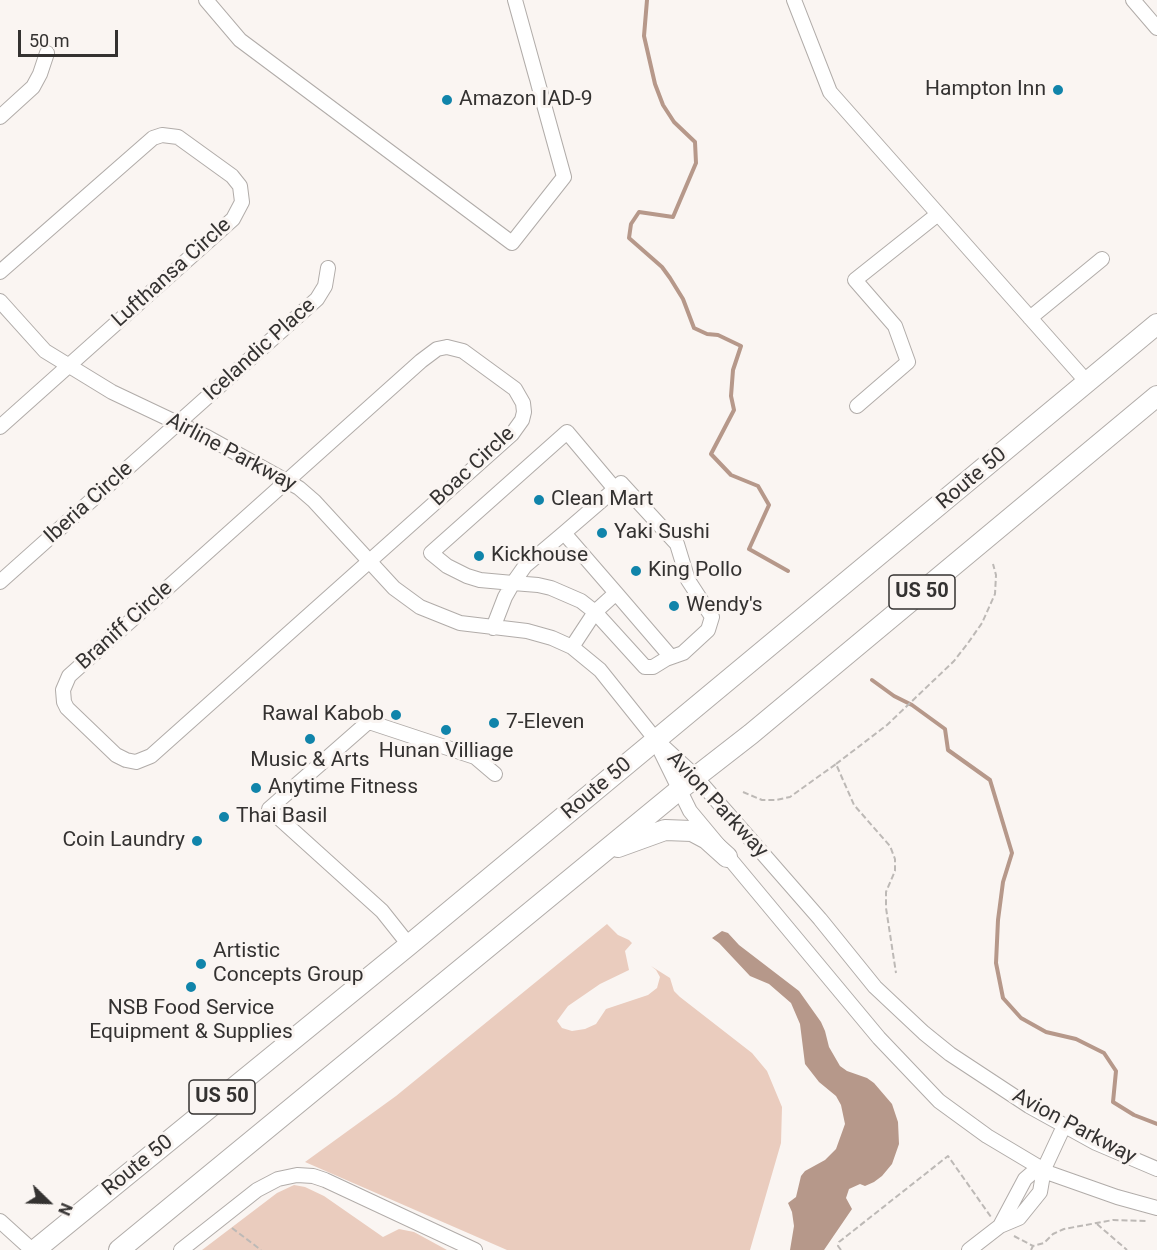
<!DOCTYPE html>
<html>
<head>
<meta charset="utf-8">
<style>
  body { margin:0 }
  #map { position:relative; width:1157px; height:1250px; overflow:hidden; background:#faf5f2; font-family:Roboto,sans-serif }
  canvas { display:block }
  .north { position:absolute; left:18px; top:1172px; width:60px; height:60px; -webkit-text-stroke:4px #faf5f2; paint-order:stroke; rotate:113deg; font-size:16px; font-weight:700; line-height:24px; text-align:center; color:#343231 }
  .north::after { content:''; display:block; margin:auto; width:21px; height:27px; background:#343231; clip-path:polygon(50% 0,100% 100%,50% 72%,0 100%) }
  .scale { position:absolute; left:18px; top:30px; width:100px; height:27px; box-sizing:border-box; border:3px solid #343231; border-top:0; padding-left:8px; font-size:18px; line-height:21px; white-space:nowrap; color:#343231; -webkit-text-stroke:4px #faf5f2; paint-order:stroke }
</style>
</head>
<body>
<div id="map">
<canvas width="1157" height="1250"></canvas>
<div class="north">N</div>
<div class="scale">50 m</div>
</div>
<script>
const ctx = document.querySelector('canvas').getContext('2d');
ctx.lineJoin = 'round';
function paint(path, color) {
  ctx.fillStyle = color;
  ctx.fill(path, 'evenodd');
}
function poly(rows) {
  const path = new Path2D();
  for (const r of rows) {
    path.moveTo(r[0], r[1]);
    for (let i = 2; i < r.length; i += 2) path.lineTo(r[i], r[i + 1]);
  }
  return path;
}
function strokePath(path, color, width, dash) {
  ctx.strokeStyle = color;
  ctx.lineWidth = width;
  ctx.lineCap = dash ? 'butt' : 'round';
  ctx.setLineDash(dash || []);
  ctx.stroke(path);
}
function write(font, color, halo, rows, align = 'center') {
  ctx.font = font + ' Roboto,sans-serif';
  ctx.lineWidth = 6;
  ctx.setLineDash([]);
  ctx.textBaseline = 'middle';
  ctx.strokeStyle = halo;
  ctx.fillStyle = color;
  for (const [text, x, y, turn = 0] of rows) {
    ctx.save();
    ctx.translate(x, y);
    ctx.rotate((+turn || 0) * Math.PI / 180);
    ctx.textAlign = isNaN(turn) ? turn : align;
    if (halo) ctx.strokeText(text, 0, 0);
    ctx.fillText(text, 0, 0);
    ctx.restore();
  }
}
paint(poly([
  [607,924,618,935,629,940,632,943,625,951,629,970,600,984,568,1006,557,1021,562,1028,572,1031,585,1029,596,1024,606,1009,648,995,657,988,660,977,656,970,651,966,670,978,674,991,680,997,752,1053,767,1071,782,1107,781,1143,750,1250,507,1250,305,1162,396,1096],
  [294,1185,305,1187,324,1196,383,1237,399,1229,414,1232,447,1250,202,1250,277,1193]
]), '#eaccbe');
paint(poly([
  [722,931,728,933,739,945,799,991,821,1022,825,1031,829,1047,840,1066,847,1071,867,1078,874,1083,892,1104,898,1122,899,1144,892,1164,882,1176,874,1182,865,1186,860,1184,849,1189,846,1198,852,1209,824,1250,790,1250,794,1226,792,1212,788,1203,796,1197,801,1176,805,1171,825,1160,836,1149,845,1124,841,1105,836,1096,819,1082,805,1064,800,1024,791,1003,769,984,750,976,719,943,712,938]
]), '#b6988a');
strokePath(poly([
  [647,0,644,36,655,84,663,105,674,122,695,142,696,163,673,217,639,212,631,224,629,238,662,267,670,278,683,299,694,328,707,334,718,335,741,346,733,370,731,396,734,410,711,454,731,475,758,486,769,505,749,549,788,571],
  [872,680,894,696,912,705,945,729,948,750,990,780,1012,853,1003,882,998,920,996,963,1003,998,1021,1018,1046,1032,1076,1039,1104,1053,1116,1071,1113,1102,1134,1115,1157,1124]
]), '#b6988a', 4);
const minor = poly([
  [206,0,240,40,512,243,564,177,515,0],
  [794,0,830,92,1087,382],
  [1133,0,1157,28],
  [0,117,33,87,40,74,47,53],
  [0,272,153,138,162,135,178,137,232,176,240,186,242,202,233,219,0,427],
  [0,301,45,351,112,392,207,437,299,488,314,501,394,588,420,607,460,623,527,631,552,638,572,647,600,670,656,740,695,776,820,919,875,987,924,1033,950,1054,1029,1106,1096,1143,1157,1169],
  [1030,318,1102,259],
  [447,347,463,351,515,389,523,403,524,412,522,420,512,434,151,756,136,762,126,760,116,755,67,708,64,702,63,690,69,676,421,361,437,349,447,347],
  [857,406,908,362,895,326,855,280,938,214],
  [564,533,616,593],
  [0,582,317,299,325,286,328,268],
  [493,628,505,597,513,583,525,566,564,533,615,489,621,483,677,544,688,580,712,617,708,630,683,653,666,659,653,667,645,667,595,612,581,601,551,588,538,585,513,583,480,580,467,576,447,566,431,553,567,432,615,489],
  [572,647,595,612,616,593,671,657],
  [659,748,690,811,879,1038,939,1101,987,1136,1049,1173,1117,1197,1157,1208],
  [409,945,382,911,269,809,367,723,372,723,475,757,495,774],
  [0,1221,32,1250],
  [1000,1226,1025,1179,1032,1173,1044,1169],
  [181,1250,257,1190,278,1179,297,1175,313,1176,325,1180,475,1250],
  [969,1250,1000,1226,1019,1218,1040,1192,1044,1169,1064,1126]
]);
const highway = poly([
  [618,847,665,830,692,831,707,839,727,857],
  [35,1250,409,945,1157,324],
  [119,1250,679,790,751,734,1157,396]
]);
strokePath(minor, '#b1aca9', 16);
strokePath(highway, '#b1aca9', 22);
strokePath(poly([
  [836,764,887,725,954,661,968,643,982,623,995,594,996,575,993,564],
  [743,792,762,800,776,800,790,797,836,764,854,805,890,846,895,859,895,871,886,892,886,908,896,973],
  [1097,1224,1127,1250],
  [232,1228,261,1250],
  [1014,1236,1033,1246],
  [841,1250,838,1246,839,1242,948,1156,991,1217],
  [1031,1250,1033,1246,1044,1243,1053,1234,1064,1229,1113,1220,1148,1221]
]), '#bdb9b6', 2, [6, 3]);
strokePath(minor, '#fff', 14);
strokePath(highway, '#fff', 20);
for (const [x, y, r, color] of [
  [1058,90,6,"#1084aa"],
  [447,100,6,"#1084aa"],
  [539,500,6,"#1084aa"],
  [602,533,6,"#1084aa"],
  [479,556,6,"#1084aa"],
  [636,571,6,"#1084aa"],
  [674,606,6,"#1084aa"],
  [396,715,6,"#1084aa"],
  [494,723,6,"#1084aa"],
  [446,730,6,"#1084aa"],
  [310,739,6,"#1084aa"],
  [256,788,6,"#1084aa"],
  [224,817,6,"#1084aa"],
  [197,841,6,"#1084aa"],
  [201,964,6,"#1084aa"],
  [191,987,6,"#1084aa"]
]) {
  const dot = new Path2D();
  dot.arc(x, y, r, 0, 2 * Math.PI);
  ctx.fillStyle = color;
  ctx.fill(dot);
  strokePath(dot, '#faf5f2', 2);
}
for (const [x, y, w] of [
  [922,592,66],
  [222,1097,66]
]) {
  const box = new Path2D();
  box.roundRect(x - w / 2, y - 17, w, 34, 4.5);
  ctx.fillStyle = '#faf5f2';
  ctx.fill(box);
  strokePath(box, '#343231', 1.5);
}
write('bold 20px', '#343231', null, [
  ["US 50",922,592],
  ["US 50",222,1097]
]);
write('21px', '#343231', '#faf5f2', [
  ["Hampton Inn",1046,90,"right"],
  ["Amazon IAD-9",459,100],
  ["Clean Mart",551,500],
  ["Yaki Sushi",614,533],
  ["Kickhouse",491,556],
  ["King Pollo",648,571],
  ["Wendy's",686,606],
  ["Rawal Kabob",384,715,"right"],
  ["7-Eleven",506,723],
  ["Hunan Villiage",446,752,"center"],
  ["Music & Arts",310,761,"center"],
  ["Anytime Fitness",268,788],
  ["Thai Basil",236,817],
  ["Coin Laundry",185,841,"right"],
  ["Artistic",213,952],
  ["Concepts Group",213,976],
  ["NSB Food Service",191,1009,"center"],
  ["Equipment & Supplies",191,1033,"center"]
], 'left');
write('21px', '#343231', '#faf5f2', [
  ["Lufthansa Circle",172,273,-42],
  ["Icelandic Place",260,350,-42],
  ["Airline Parkway",231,453,28],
  ["Boac Circle",473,467,-43],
  ["Route 50",972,479,-40],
  ["Iberia Circle",89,503,-42],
  ["Braniff Circle",125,626,-42],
  ["Route 50",597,789,-40],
  ["Avion Parkway",717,805,47],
  ["Avion Parkway",1074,1127,28],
  ["Route 50",138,1166,-39]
]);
</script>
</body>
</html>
